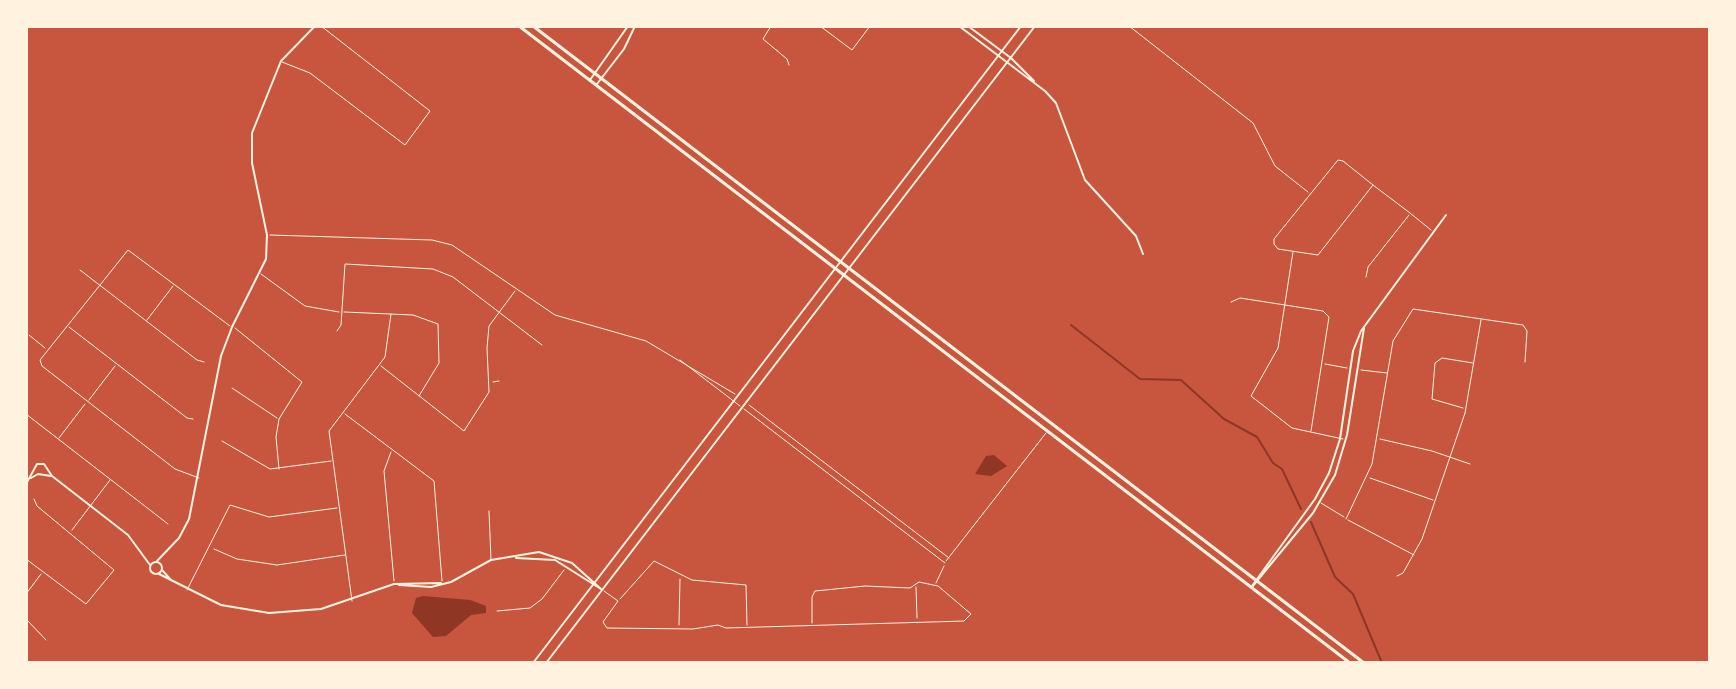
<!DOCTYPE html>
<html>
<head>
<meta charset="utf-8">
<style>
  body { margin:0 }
  #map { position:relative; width:1736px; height:689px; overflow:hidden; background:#c8553d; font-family:"Exo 2",sans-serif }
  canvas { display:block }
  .frame { position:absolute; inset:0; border:28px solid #fff3e0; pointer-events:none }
</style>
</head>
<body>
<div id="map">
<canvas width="1736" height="689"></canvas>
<div class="frame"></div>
</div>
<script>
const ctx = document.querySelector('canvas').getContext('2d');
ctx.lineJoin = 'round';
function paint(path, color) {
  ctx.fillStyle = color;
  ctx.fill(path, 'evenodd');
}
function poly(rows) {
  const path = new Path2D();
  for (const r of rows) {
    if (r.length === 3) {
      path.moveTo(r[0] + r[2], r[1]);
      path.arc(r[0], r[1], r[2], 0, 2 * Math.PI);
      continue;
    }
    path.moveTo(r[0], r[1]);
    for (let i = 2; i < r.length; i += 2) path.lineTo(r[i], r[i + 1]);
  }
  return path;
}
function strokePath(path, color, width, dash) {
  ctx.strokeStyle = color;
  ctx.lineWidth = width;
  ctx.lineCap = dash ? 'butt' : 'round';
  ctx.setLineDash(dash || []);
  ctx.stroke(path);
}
paint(poly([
  [994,455,1007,466,991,476,975,474,986,456],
  [423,596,470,600,486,606,486,613,471,615,446,636,433,637,412,613,416,598]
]), '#8f3625');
strokePath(poly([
  [1071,325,1140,379,1181,380,1224,419,1257,437,1273,463,1282,469,1301,509],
  [1311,522,1335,577,1353,594,1382,663]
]), '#8f3625', 2);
strokePath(poly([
  [771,26,763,39,787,59,789,65],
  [820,26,852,50,870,26],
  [1129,26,1253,123,1275,166,1308,192],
  [282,62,310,73,405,145,430,111,321,26],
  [1373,185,1318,255,1278,249,1274,244,1274,239,1338,160,1343,161,1373,185,1410,213,1431,230],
  [270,235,432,240,452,245,555,315,646,341,735,394],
  [1293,252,1278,348,1251,396,1292,428,1343,439],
  [80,270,197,360,204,362],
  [261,274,305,306,339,312],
  [1366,277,1368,267,1409,215],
  [1231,302,1240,298,1285,305,1323,311,1329,317,1311,431],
  [344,312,413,315,438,324,439,363,419,396],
  [147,320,173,286],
  [69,327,187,418,193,419],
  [235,328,302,382,279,419,276,437,279,469],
  [337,331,341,325,345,264,433,269,453,277,542,345],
  [29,335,45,348],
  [680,360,740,406],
  [1325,364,1347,368],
  [381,366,464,431,489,392,487,348,489,326,515,291],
  [1361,370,1387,373],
  [493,382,499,381],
  [232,388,277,418],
  [89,400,115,366],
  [749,405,949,558],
  [1463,408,1432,399,1435,363,1442,358,1473,363],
  [744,409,945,563],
  [26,414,168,524],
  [345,414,434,481,442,581],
  [59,438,85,404],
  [1380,439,1432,451,1470,464],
  [222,441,270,469,331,461],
  [391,452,384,471,394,581],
  [199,478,175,469,42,366,40,360,128,250,230,326],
  [1370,478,1433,500],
  [1321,503,1344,517],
  [489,511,491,560],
  [1346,519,1372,464,1393,341,1413,309,1523,325,1527,331,1525,362],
  [1348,520,1414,555],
  [72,530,110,480],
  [214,549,237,559,277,565,345,555],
  [26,559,86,604,114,570,37,506,34,499],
  [946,561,1046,433],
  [1397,576,1403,573,1422,539,1465,413,1481,320],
  [936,583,944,566],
  [916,587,917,618],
  [187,590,230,505,269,517,337,508],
  [604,591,618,601,603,622,607,628,693,629,718,625,726,628,964,621,971,614,938,586,919,582,910,588,865,586,815,591,812,597,812,623],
  [26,594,41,574],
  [620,599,654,561,692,580,746,585,747,625],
  [352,601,329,431,385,357,391,314],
  [497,611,530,608,542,599,564,570],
  [26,619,46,640],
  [679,625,680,579]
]), '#fff3e0', 1);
strokePath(poly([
  [959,26,1045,91,1056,103,1085,180,1136,236,1143,254],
  [968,26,1011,58,1034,81],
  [590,80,628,26],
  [597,84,624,49,635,26],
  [31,478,38,474,51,476],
  [26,484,37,464,44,464,52,476,128,535,150,565],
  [516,558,555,560,601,589],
  [157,561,179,538,189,519,221,356,232,327,266,259,267,235,252,163,252,133,281,61,315,26],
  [156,568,6],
  [162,570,171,580],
  [159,574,221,605,269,613,321,609,394,584,441,583],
  [399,585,431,587,451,582,491,560,539,552,572,563,601,589],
  [1252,586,1315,499,1329,473,1340,439,1353,351,1361,331,1446,215],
  [1252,587,1313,513,1335,475,1347,435,1364,328]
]), '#fff3e0', 2);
strokePath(poly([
  [26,662,28,663],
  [533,663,1021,26],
  [546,663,1035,26]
]), '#fff3e0', 2);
strokePath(poly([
  [519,26,1350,663],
  [533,26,1364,663]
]), '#fff3e0', 3);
</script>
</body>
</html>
